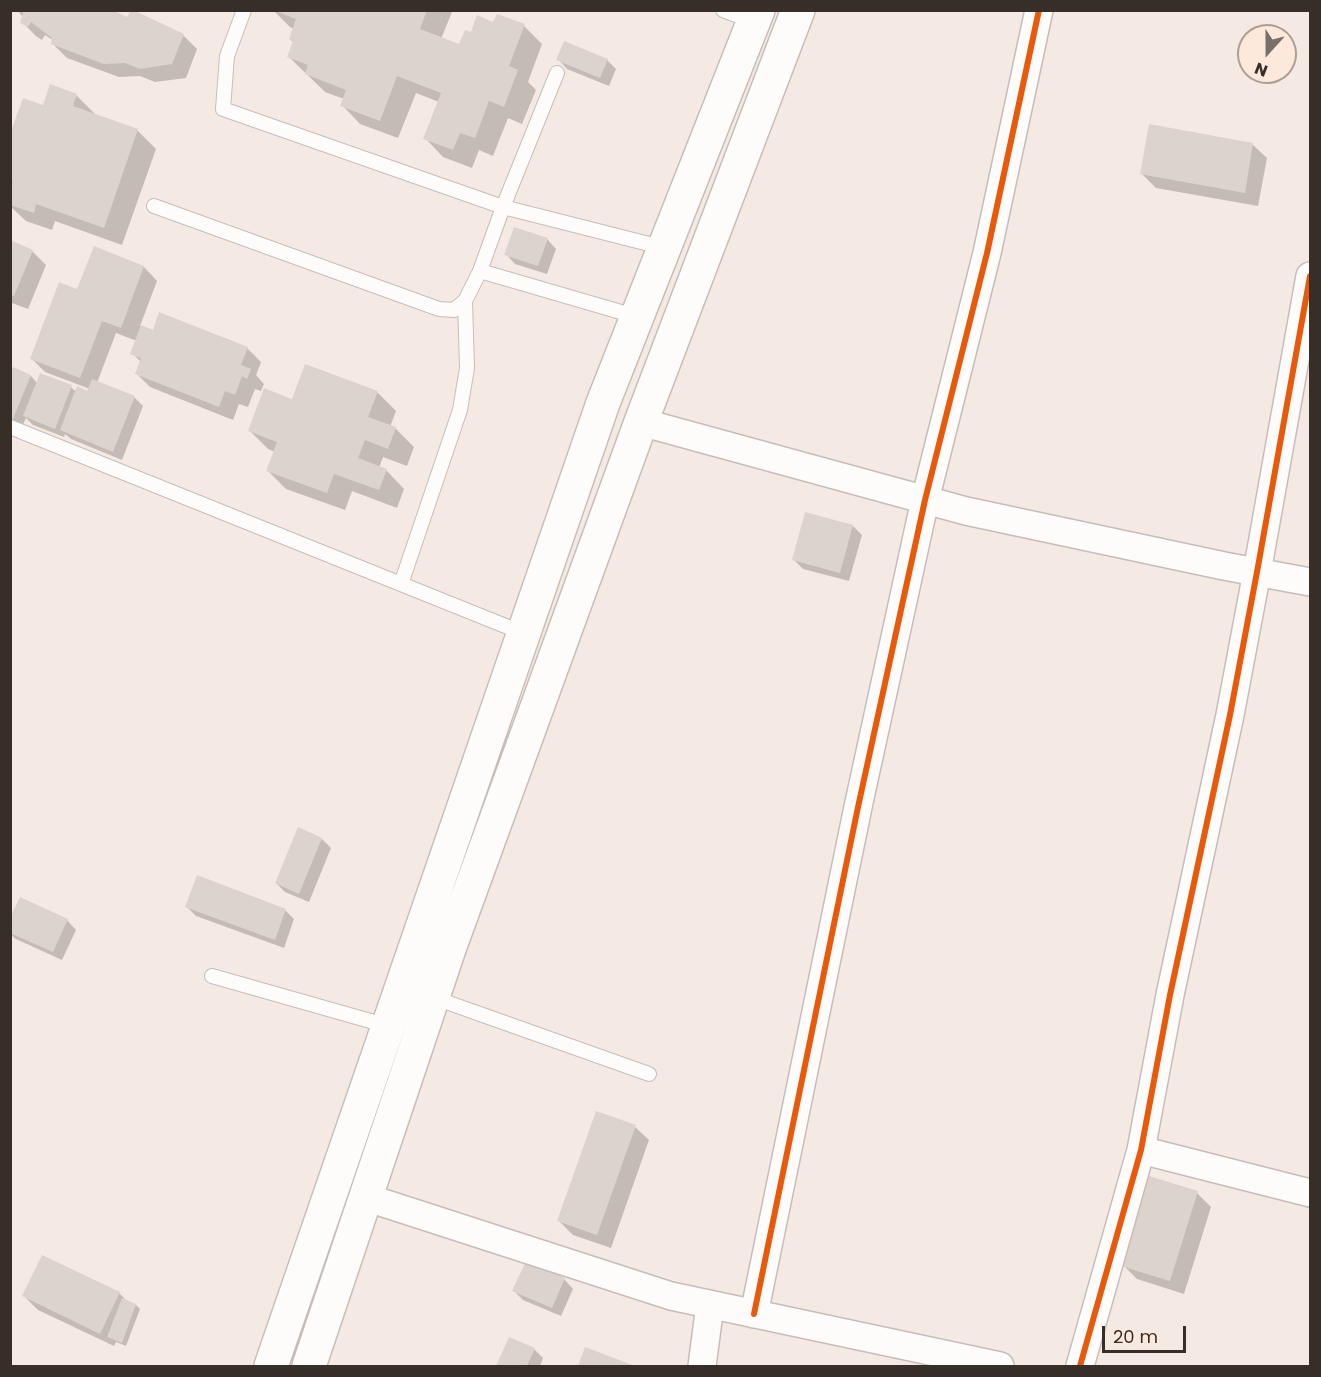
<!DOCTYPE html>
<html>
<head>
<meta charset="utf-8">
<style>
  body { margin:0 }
  #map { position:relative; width:1321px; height:1377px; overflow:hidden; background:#f5eae3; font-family:Poppins,sans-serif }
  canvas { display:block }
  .frame { position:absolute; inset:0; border:12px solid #372e27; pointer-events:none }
  .north { position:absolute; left:1237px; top:24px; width:60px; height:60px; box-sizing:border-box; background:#fce9dc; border:2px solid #ad9e94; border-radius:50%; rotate:201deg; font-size:16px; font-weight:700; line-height:24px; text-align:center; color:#372e27 }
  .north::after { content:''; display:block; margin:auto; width:21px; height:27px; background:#7a7069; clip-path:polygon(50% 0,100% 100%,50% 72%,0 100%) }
  .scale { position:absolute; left:1102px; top:1326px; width:84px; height:27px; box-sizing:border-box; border:3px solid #372e27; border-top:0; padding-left:8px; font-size:18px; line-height:21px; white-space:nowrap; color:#372e27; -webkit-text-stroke:4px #fce9dc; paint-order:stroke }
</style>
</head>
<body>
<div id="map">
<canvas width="1321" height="1377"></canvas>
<div class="frame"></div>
<div class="north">N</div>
<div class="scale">20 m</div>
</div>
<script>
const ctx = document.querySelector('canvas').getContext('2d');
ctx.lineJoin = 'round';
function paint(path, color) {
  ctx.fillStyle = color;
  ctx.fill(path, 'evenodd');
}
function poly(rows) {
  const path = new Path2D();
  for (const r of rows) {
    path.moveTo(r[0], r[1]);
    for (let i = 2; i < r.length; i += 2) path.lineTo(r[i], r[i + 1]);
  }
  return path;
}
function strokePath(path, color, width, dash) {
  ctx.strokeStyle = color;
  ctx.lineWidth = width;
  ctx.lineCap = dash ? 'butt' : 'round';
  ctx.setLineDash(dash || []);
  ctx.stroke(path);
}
paint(poly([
  [17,10,111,10,128,19,183,35,197,49,186,78,155,82,140,76,119,77,67,58,53,44,53,40,45,35,42,40,36,36,22,22,23,17],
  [273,10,451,10,452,12,441,39,460,46,471,34,494,24,524,26,542,44,528,82,536,90,522,124,508,118,493,156,479,150,472,168,443,157,425,138,439,102,416,93,398,138,360,124,342,105,344,99,325,92,289,57,294,43,290,39,294,29,290,27],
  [558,59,607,60,616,69,609,86,567,69],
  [76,95,95,114,94,115,137,130,156,149,122,245,55,221,52,230,26,221,10,206,10,139],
  [1253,145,1267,158,1258,206,1156,188,1142,174],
  [547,239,556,249,547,274,515,264,506,254],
  [10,242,32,251,46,265,28,309,12,303,10,307],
  [144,267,157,281,140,326,153,332,247,348,261,362,256,375,264,384,261,391,255,389,248,407,239,404,233,420,150,387,136,373,141,362,132,353,137,341,116,333,97,383,134,397,143,406,122,460,71,439,65,434,64,437,33,425,26,418,22,427,10,422,10,376,13,369,31,376,37,383,71,387,76,392,88,393,90,389,45,372,31,358,78,291],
  [306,366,378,393,396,411,390,427,396,429,414,447,407,466,383,457,379,468,386,470,404,489,397,508,352,491,345,510,286,489,268,471,275,452,268,449,250,431,293,401],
  [853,526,862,535,849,581,803,569,793,559],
  [322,839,331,848,309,902,285,892,276,883],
  [187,907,285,910,294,919,284,948,196,916],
  [67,920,76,930,62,960,16,939,10,934,10,922],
  [635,1127,649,1140,611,1248,573,1235,559,1221],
  [1197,1193,1211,1207,1184,1294,1137,1279,1123,1265],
  [564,1279,573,1289,561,1316,523,1300,514,1291],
  [119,1293,129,1303,136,1305,140,1309,126,1346,116,1342,114,1346,38,1310,24,1296],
  [509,1339,534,1349,543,1358,540,1366,498,1366],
  [586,1349,631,1366,579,1366]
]), '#0003');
paint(poly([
  [19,10,112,10,127,17,131,10,133,10,184,34,172,64,140,69,125,63,104,64,51,44,52,38,31,22,28,27,20,23,23,13],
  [273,10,427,10,420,29,459,44,465,30,471,32,477,15,493,22,497,14,525,24,509,66,518,70,504,107,489,101,475,138,460,133,453,150,423,139,441,93,397,76,380,121,340,106,346,90,305,74,308,65,287,57,293,41,289,39,296,19],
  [564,41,608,59,600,78,556,60],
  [50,84,77,94,73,106,138,129,104,228,36,204,34,213,10,205,10,188,13,181,10,181,10,134,23,98,43,105],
  [1149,124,1253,143,1245,193,1140,174],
  [514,227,548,238,538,266,504,255],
  [10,240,33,250,14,296,10,295],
  [94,246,144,266,121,328,102,321,80,378,30,359,59,282,77,289],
  [159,312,248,347,241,365,251,369,247,379,242,376,235,395,225,391,219,407,135,374,141,358,130,354,141,325,153,330],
  [305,364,378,391,368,417,396,427,388,449,365,440,358,458,387,469,379,490,334,474,327,493,266,471,277,442,248,431,264,388,292,399],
  [13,367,31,375,13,419,10,418,10,372],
  [40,373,72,385,55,429,23,416],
  [92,379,135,396,113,452,60,430,77,386,87,391],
  [805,512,853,525,840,573,792,560],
  [298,827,322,838,299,894,275,883],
  [197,875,286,909,275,940,185,907],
  [20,897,68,919,53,952,10,933,10,918],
  [596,1111,636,1125,597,1235,557,1221],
  [1149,1176,1198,1191,1170,1281,1121,1266],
  [42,1255,120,1292,100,1334,22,1296],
  [526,1261,565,1278,552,1308,512,1291],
  [122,1298,136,1304,122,1343,107,1337],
  [509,1337,535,1348,527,1366,496,1366],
  [585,1347,635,1366,578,1366]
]), '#dcd3cd');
const service = poly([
  [244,10,227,56,223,109,503,207,665,248],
  [723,10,754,22],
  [154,206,439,309,454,310,465,301,480,271,503,207,557,73],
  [480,271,638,317],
  [10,427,523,633],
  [401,584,460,410,467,368,465,301],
  [212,976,388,1026],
  [432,997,649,1074]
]);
const minor = poly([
  [641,422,966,511,1224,566,1310,582],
  [1141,1150,1310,1193],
  [365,1197,671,1296,1000,1366],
  [754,1314,858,807,925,500,987,253,1039,10],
  [702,1366,710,1305],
  [1080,1366,1141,1150,1170,995,1230,715,1257,572,1310,276]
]);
const trunk = poly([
  [271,1366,603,403,758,10],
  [309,1366,450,946,641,422,798,10]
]);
strokePath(service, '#c7bdb8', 16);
strokePath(minor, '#c7bdb8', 30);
strokePath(trunk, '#c7bdb8', 36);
strokePath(service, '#fefcfb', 14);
strokePath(minor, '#fefcfb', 27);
strokePath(trunk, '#fefcfb', 33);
strokePath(poly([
  [754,1314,858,807,925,500,987,253,1039,10],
  [1080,1366,1141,1150,1170,995,1230,715,1257,572,1310,276]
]), '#e8590c', 6);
</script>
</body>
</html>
